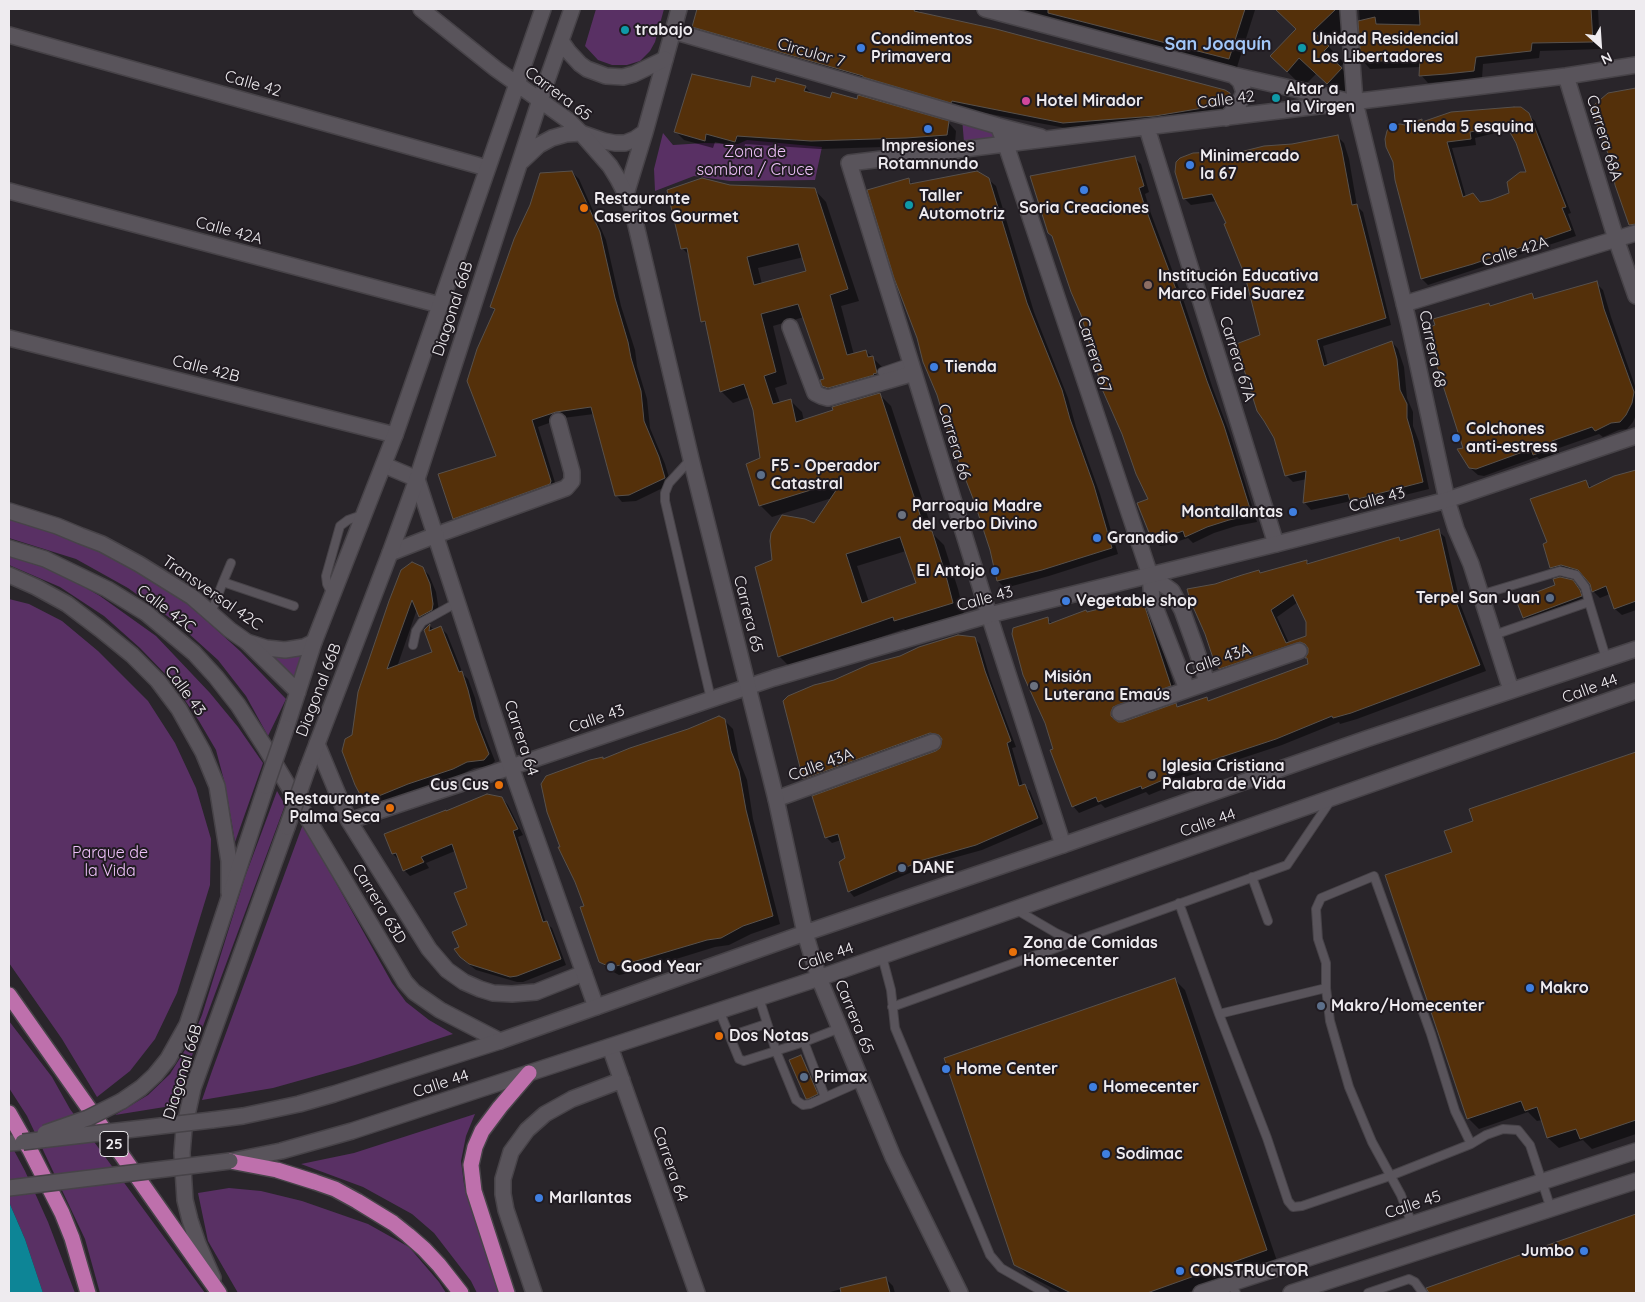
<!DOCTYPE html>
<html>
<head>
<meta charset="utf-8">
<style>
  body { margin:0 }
  #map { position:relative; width:1645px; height:1302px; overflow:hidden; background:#29252a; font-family:Quicksand,sans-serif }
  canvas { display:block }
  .frame { position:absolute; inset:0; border:10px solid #eeebef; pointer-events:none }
  .north { position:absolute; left:1575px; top:20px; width:50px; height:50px; -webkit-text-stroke:4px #201b21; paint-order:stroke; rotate:154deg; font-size:14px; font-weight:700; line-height:20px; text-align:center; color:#eeebef }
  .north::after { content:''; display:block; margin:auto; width:18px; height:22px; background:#eeebef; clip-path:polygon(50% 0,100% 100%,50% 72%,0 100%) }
</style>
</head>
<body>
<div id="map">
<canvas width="1645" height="1302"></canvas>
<div class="frame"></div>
<div class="north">N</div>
</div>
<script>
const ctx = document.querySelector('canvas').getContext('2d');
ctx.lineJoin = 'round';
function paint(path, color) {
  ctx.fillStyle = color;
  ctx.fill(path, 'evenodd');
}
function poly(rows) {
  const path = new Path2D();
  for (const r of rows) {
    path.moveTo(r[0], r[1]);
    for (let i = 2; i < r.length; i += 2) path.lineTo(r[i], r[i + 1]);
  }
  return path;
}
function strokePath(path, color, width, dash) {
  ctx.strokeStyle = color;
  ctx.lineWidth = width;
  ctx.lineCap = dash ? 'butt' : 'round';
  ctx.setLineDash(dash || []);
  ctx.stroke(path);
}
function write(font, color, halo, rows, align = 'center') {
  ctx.font = font + ' Quicksand,sans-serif';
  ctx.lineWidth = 4;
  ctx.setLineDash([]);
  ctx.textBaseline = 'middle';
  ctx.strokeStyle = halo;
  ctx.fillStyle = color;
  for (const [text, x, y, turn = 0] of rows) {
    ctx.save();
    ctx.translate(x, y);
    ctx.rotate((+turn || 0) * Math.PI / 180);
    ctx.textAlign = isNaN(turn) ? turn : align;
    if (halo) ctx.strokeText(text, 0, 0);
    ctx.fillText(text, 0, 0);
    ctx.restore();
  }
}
paint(poly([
  [596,9,664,9,655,42,650,51,640,61,627,65,612,65,598,60,585,46],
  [962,118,999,128,1002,137,964,142],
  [663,133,673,145,704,143,738,144,747,140,822,147,815,180,730,181,694,176,655,191,654,169],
  [9,519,67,537,130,564,188,604,240,651,286,699,268,736,246,696,218,660,177,623,128,588,76,559,9,538],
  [9,556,56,571,100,596,156,636,210,693,238,727,263,763,235,842,225,784,216,750,199,721,172,681,140,648,104,616,60,587,9,565],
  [9,599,29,604,62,621,98,651,148,701,175,743,196,788,211,839,210,885,177,993,155,1039,130,1071,97,1097,62,1039,9,963],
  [304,653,294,682,269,657,288,658],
  [277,791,285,805,180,1088,177,1105,115,1115,148,1095,170,1074,192,1039,202,1015,245,877],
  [303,824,392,983,406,1002,429,1020,453,1034,355,1065,273,1088,202,1100,212,1071],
  [9,1021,52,1077,70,1109,205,1293,100,1293,85,1239,27,1116,9,1088],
  [475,1114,466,1136,461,1161,464,1184,474,1218,499,1293,477,1293,471,1281,434,1233,412,1214,363,1187,301,1164,354,1153],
  [9,1141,25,1171,48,1222,75,1293,43,1293,25,1239,9,1202],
  [229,1188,261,1191,302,1201,368,1224,409,1247,439,1282,446,1293,238,1293,208,1241,198,1193]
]), '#593064');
paint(poly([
  [9,1202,25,1239,43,1293,9,1293]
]), '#0d8596');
paint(poly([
  [698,9,918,9,922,14,1229,94,1237,101,1228,112,1071,129,958,108,700,33,693,26],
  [1014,9,1254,9,1255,10,1237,67,1099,32],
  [1285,9,1345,9,1356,20,1329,47,1344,63,1340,67,1357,84,1343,99,1316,74,1303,87,1271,56,1297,29,1281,12],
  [1359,9,1598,9,1600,49,1540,51,1539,58,1483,64,1482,78,1428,83,1421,75,1421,67,1370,69,1363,61],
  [776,84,805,87,813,95,948,122,956,131,955,143,915,146,820,149,745,144,744,149,715,142,713,148,684,140,676,132,751,89],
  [1636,91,1636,223,1634,223,1608,94],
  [1528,114,1535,121,1571,213,1568,214,1576,236,1428,285,1422,279,1405,126,1422,120,1424,123],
  [1495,133,1512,133,1528,173,1510,194,1491,201,1481,203,1473,194,1466,197,1452,148,1476,145,1475,138],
  [1337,136,1344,143,1349,159,1357,206,1363,212,1391,325,1323,346,1328,366,1392,342,1398,349,1404,367,1407,398,1413,412,1413,426,1419,442,1429,489,1357,507,1351,501,1311,510,1305,503,1307,479,1293,482,1286,475,1262,336,1246,276,1228,224,1217,201,1191,205,1184,198,1244,152,1292,145],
  [1135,158,1141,164,1149,192,1145,194,1150,211,1183,299,1213,389,1230,434,1257,522,1236,526,1214,533,1193,543,1188,538,1167,545,1160,546,1153,539,1150,499],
  [572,172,579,179,606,240,621,306,635,350,637,366,647,399,650,428,665,464,671,484,636,501,622,502,616,495,594,414,563,418,538,427,557,489,461,525,454,518,498,457,495,311,491,307],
  [988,179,996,186,1034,312,1068,398,1076,427,1100,494,1118,554,1049,576,1005,588,998,581,909,180,913,184],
  [730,186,814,189,826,202,859,301,841,306,854,355,866,351,884,369,888,384,836,398,824,386,826,380,804,317,773,326,787,384,775,388,780,403,790,400,802,412,804,421,879,394,891,406,934,535,944,545,958,589,964,614,907,632,904,629,791,668,779,656,774,561,815,524,832,498,772,517,760,505,761,459,754,410,750,397,733,403,721,391,708,326,702,321,690,256,682,248],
  [804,257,808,272,762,284,758,268],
  [906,551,917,584,869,602,857,566],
  [1596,283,1603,290,1611,317,1636,389,1636,415,1633,422,1627,429,1619,430,1603,437,1599,434,1559,448,1559,455,1541,461,1537,457,1484,476,1478,475,1470,468,1465,448,1491,307,1532,295,1537,300],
  [1636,470,1636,610,1622,615,1615,609,1610,594,1600,598,1593,591,1591,583,1585,576,1568,572,1558,574,1551,567,1549,543,1586,482,1592,488,1615,478],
  [1438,531,1445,537,1461,606,1486,671,1357,719,1340,724,1339,722,1282,745,1170,782,1171,786,1149,795,1146,792,1105,808,1101,804,1079,813,1073,806,1038,703,1047,619,1053,624,1086,611,1088,613,1142,599,1149,605,1176,692,1117,719,1117,723,1123,723,1176,705,1179,708,1207,698,1210,701,1310,664,1306,658,1309,654,1309,648,1307,648,1227,674,1220,668,1215,586,1259,572,1261,574,1307,561,1310,564,1399,538,1402,542],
  [1298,602,1307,622,1307,637,1289,643,1277,617],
  [422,568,429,575,436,592,439,611,426,623,420,617,417,609,397,667,434,652,425,630,430,626,434,630,441,628,447,634,463,674,468,679,475,698,481,726,495,761,490,766,474,768,460,775,415,791,371,808,365,802,353,736],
  [1575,584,1582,593,1583,598,1526,620,1524,618,1518,601],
  [974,638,980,644,990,678,1016,747,1012,748,1023,786,1024,785,1030,791,1043,824,982,850,928,865,854,897,849,891,847,859,841,840,832,843,826,837,937,752,943,745,942,738,936,738,810,784,804,779],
  [724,720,733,729,739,760,747,780,753,819,780,924,751,934,729,945,715,947,634,972,619,975,608,969,600,961,585,906,561,847,604,760],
  [1636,753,1636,1134,1592,1149,1583,1140,1559,1148,1548,1138,1542,1120,1537,1121,1528,1112,1479,1129,1468,1118,1453,853,1474,822,1470,810],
  [502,798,508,805,523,835,518,837,546,923,552,928,566,965,523,982,517,982,476,970,467,963,461,948,468,926,469,889,455,851,426,863,429,868,410,876,404,870,399,860,393,854],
  [1174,979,1185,990,1277,1261,1186,1293,1062,1293,1027,1275,1016,1264],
  [800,1056,819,1097,810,1100,807,1098],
  [1636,1215,1636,1293,1429,1293,1428,1289],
  [885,1278,893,1286,895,1293,826,1293]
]), '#0007');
const building = poly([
  [697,9,915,9,914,11,996,29,1225,90,1230,93,1231,99,1228,103,1221,105,1155,116,1063,123,952,101,951,103,863,77,863,76,692,27,697,9],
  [1048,9,1245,9,1229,59,1048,13,1048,9],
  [1275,9,1336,9,1313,31,1329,46,1324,51,1342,68,1327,84,1299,58,1287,72,1270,56,1296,29,1275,9],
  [1419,9,1591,9,1593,42,1532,43,1531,51,1476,57,1474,71,1446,74,1419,76,1420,59,1361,62,1358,21,1375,17,1376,24,1420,25,1419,9],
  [692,74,750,87,752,76,775,82,776,78,806,86,804,91,830,98,832,92,857,99,858,95,949,121,947,135,906,138,811,141,737,136,735,142,706,134,705,141,674,132,692,74],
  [1636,88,1636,224,1629,225,1615,185,1611,160,1599,133,1593,111,1594,105,1608,93,1636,88],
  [1514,107,1521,107,1529,113,1566,207,1562,208,1571,230,1473,264,1421,279,1395,180,1393,162,1386,147,1385,139,1387,131,1390,126,1400,124,1405,125,1422,119,1422,122,1451,112,1514,107],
  [1507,127,1516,143,1526,172,1520,172,1507,182,1509,193,1491,200,1480,202,1473,193,1463,197,1447,142,1471,139,1470,132,1489,128,1507,127],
  [1338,135,1342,151,1352,205,1357,204,1386,318,1317,340,1324,366,1392,341,1397,359,1400,390,1407,404,1407,418,1412,435,1423,482,1350,501,1348,494,1303,503,1306,471,1285,476,1274,438,1264,421,1257,411,1236,344,1260,335,1245,276,1224,224,1226,223,1212,194,1183,199,1175,172,1176,162,1180,158,1193,153,1244,151,1264,146,1292,144,1338,135],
  [1135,156,1144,186,1139,188,1144,204,1177,292,1207,381,1224,426,1252,515,1229,520,1207,527,1185,537,1183,531,1160,539,1152,540,1137,503,1148,499,1136,474,1122,434,1102,389,1081,315,1071,292,1052,236,1048,233,1030,176,1135,156],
  [572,171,600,232,615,298,628,342,631,358,641,391,644,421,659,457,665,478,629,495,615,496,591,407,556,412,532,420,551,481,550,484,453,519,438,474,496,456,467,381,477,349,495,309,490,307,514,239,530,205,540,173,572,171],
  [977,171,989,178,1027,303,1062,390,1070,419,1094,486,1112,548,1042,570,997,581,990,550,974,501,951,442,937,395,923,362,917,338,894,278,867,190,909,178,910,184,977,171],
  [702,178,730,185,815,188,848,289,830,295,847,355,866,350,868,357,873,356,877,373,873,374,874,375,828,388,822,386,820,380,824,379,798,304,761,314,776,372,764,376,773,404,791,399,796,422,833,410,832,407,880,393,925,530,932,531,946,576,953,603,894,621,893,617,778,657,755,567,772,560,770,541,771,533,782,515,805,519,814,523,843,480,759,506,746,464,760,458,753,410,744,384,720,392,705,321,701,322,687,248,681,249,667,190,702,178],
  [798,244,806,271,754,285,747,257,798,244],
  [900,537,916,583,862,603,846,554,900,537],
  [1597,281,1604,309,1634,392,1632,403,1626,415,1620,422,1611,423,1595,431,1592,427,1552,441,1553,448,1533,455,1531,449,1476,469,1469,468,1457,449,1463,448,1432,351,1435,351,1430,327,1435,325,1433,319,1489,303,1490,306,1532,293,1534,299,1597,281],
  [1636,470,1636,601,1614,609,1606,586,1592,592,1590,584,1578,570,1561,565,1550,568,1543,544,1547,542,1530,499,1586,480,1589,488,1614,476,1636,470],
  [1439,529,1455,599,1480,665,1351,713,1333,718,1332,716,1276,739,1164,776,1165,779,1142,789,1141,786,1098,802,1096,797,1072,807,1050,750,1053,749,1045,723,1023,675,1012,634,1013,628,1048,617,1049,624,1086,610,1087,612,1142,598,1171,686,1113,707,1111,712,1111,716,1118,722,1123,722,1176,703,1177,707,1207,697,1208,701,1308,664,1307,658,1305,658,1308,653,1308,648,1305,644,1300,642,1219,669,1214,661,1205,634,1190,600,1187,589,1215,584,1242,575,1259,570,1260,573,1307,560,1307,564,1399,537,1400,541,1439,529],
  [1293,595,1306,622,1306,636,1286,643,1271,610,1293,595],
  [412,562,423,567,430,584,433,604,432,610,419,617,412,600,387,669,432,652,424,630,430,624,429,631,441,626,459,672,462,671,468,690,475,718,489,754,484,760,467,762,453,769,408,784,364,802,355,785,342,751,345,739,352,735,358,692,389,601,401,570,412,562],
  [1560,577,1573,580,1580,590,1582,596,1523,618,1516,600,1555,585,1553,579,1560,577],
  [958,635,975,637,985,671,1011,741,1007,743,1019,786,1025,784,1038,818,976,845,923,860,848,892,839,862,845,858,838,834,825,838,812,796,936,751,940,748,942,739,939,735,930,733,803,779,783,701,788,696,814,685,834,680,870,664,900,656,919,647,958,635],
  [719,716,725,719,731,751,739,771,746,810,773,916,743,926,721,938,707,940,626,964,610,967,599,962,580,907,584,906,575,882,558,847,560,847,547,812,541,784,546,776,590,760,603,757,603,759,630,748,688,729,719,716],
  [1636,752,1636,1120,1580,1139,1576,1129,1547,1138,1537,1107,1525,1111,1521,1101,1467,1119,1385,875,1452,852,1444,831,1473,821,1469,809,1636,752],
  [487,794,502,797,518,829,513,831,543,922,547,921,561,959,517,976,510,977,469,964,460,957,454,949,459,947,452,932,467,925,454,893,467,888,452,844,421,857,424,862,403,871,396,853,392,854,384,834,446,810,446,811,487,794],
  [1175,978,1267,1250,1147,1293,1071,1293,1014,1265,944,1058,1175,978],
  [801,1055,818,1094,808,1099,806,1099,789,1060,801,1055],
  [1636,1214,1636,1293,1429,1293,1426,1288,1636,1214],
  [886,1277,890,1293,841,1293,840,1288,886,1277]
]);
paint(building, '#54300a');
strokePath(building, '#58514c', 1);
const service = poly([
  [882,372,911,362],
  [691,459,669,483,665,493,665,501,711,699],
  [223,582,231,563],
  [332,594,327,584,326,576,340,526,348,520,362,515],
  [1480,595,1560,571,1576,575,1585,587,1589,602],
  [211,613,223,582,294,606],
  [1494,635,1589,602,1606,658],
  [413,645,416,631,422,622,458,602],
  [1252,877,1268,921],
  [1179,903,1219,1014,1267,1138,1288,1201,1293,1207,1302,1206,1390,1176,1471,1144],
  [1015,909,1056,933,1076,942],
  [882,956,891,990,895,1028,990,1255,1001,1268,1045,1293],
  [759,998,776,1051,796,1100,803,1105,810,1104,862,1081],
  [892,1007,1287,865,1331,800],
  [719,1010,739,1059,744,1061,804,1042,840,1028],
  [1219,1014,1326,988],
  [730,1036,766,1024],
  [804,1042,825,1097],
  [1412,1224,1401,1195,1372,1142,1349,1087,1330,1021,1326,988,1326,963,1318,939,1316,909,1321,898,1374,876,1431,1034,1455,1111,1471,1144,1486,1135,1503,1129,1518,1130,1530,1145,1551,1209],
  [1231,1283,1236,1293],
  [1368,1293,1409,1279,1415,1282,1423,1293]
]);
const minor = poly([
  [985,9,1233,75,1343,100],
  [1348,9,1355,102,1409,324,1447,500,1456,529,1471,564,1511,690],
  [673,31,998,126,1041,137],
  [9,35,487,168],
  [1566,76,1616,239,1636,296],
  [1226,118,1238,106,1244,92,1240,81,1233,75],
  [998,126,1006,145,1150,575,1152,599,1187,689],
  [1147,128,1276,544],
  [581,133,604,141,615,143,625,143,635,139,645,132],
  [9,191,440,305],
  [626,194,645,132,679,9],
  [1404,304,1636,233],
  [790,327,815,393,821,396,828,398,914,373],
  [9,338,395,435],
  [436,535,566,488,572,481,572,472,558,421],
  [1150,575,1172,591,1182,610,1195,646,1207,682],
  [1120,713,1299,651],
  [317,744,349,821,429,949,447,970,464,982,480,989,493,993,512,994,536,992,584,973],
  [776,799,933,742],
  [349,821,511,767],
  [1063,845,989,615,849,163,1566,76,1636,65],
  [610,1047,697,1293],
  [534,1293,506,1210,503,1194,503,1179,511,1152,527,1130,545,1114,572,1099,622,1080],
  [1201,1293,1636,1151],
  [1291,1293,1636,1181]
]);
const tertiary = poly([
  [384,465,417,479,511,767,596,1007],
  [9,511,57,526,81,536,102,544,139,564,192,597,230,630,247,642,266,648,285,650,304,647,314,642],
  [9,548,45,559,107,589,146,613,194,653,216,677,238,705,265,747,405,982,414,992,440,1010,500,1041],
  [390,553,436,535],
  [9,575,36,587,67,604,100,629,132,655,158,681,179,709,203,752,217,786,229,861,229,893],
  [511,767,774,678,989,615,1276,544,1447,500,1636,436]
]);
const secondary = poly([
  [421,9,496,69,569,121,581,133,610,166,618,179,631,204,691,459,776,799,805,933,811,953,819,978,893,1157,960,1293],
  [561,41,568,51,580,64,587,69,606,76,623,77,634,74,665,59],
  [522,161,539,145,552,138,566,134,581,133],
  [247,642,298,692],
  [286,728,314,642,395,435,543,9],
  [307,770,390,553,417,479,540,100,572,9],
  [122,1101,141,1088,155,1075,168,1059,187,1025,266,786],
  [212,1120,243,1116,299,1104,334,1094,500,1041,805,933,1063,845,1366,739,1636,649],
  [9,1143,23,1142],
  [231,1161,281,1151,352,1131,819,978,1636,691],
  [213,1278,198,1244,190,1220,185,1200,182,1153,184,1129,193,1088,287,827]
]);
const trunk = poly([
  [9,995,219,1293],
  [9,1113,30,1150,62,1213,72,1238,88,1293],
  [230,1161,277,1170,315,1182,335,1189,357,1201,393,1223,408,1235,424,1249,439,1265,461,1293],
  [507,1293,474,1191,471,1165,475,1147,482,1131,500,1107,529,1073]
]);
strokePath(service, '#474348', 10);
strokePath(minor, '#474348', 18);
strokePath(tertiary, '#474348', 18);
strokePath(secondary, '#474348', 18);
strokePath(trunk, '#474348', 18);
strokePath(service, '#59545b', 8);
strokePath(minor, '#59545b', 15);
strokePath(tertiary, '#59545b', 15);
strokePath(secondary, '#59545b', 15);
strokePath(trunk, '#be70ac', 15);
const secondaryBridge = poly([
  [266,786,286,728],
  [287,827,307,770],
  [45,1133,88,1118,122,1101],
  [23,1142,212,1120],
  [9,1188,230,1161]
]);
strokePath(secondaryBridge, '#474348', 18, []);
strokePath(secondaryBridge, '#59545b', 15);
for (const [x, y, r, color] of [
  [625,30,5,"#0f9aa8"],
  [861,48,5,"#3f7fe0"],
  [1302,48,5,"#0f9aa8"],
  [1276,98,5,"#0f9aa8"],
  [1026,101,5,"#d1479c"],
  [1393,127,5,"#3f7fe0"],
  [928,129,5,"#3f7fe0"],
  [1190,165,5,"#3f7fe0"],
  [1084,190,5,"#3f7fe0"],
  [909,205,5,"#0f9aa8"],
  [584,208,5,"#e8710a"],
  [1148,285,5,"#8d6e63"],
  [934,367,5,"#3f7fe0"],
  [1456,438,5,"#3f7fe0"],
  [761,475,5,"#5c6f8a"],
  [1293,512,5,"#3f7fe0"],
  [902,515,5,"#6b7280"],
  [1097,538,5,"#3f7fe0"],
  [995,571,5,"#3f7fe0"],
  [1550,598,5,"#5c6f8a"],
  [1066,601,5,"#3f7fe0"],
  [1034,686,5,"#6b7280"],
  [1152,775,5,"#6b7280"],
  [499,785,5,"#e8710a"],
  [390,808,5,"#e8710a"],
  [902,868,5,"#5c6f8a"],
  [1013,952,5,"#e8710a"],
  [611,967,5,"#5c6f8a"],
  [1530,988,5,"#3f7fe0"],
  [1321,1006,5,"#5c6f8a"],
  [719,1036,5,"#e8710a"],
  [946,1069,5,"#3f7fe0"],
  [804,1077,5,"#5c6f8a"],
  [1093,1087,5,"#3f7fe0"],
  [1106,1154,5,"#3f7fe0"],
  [539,1198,5,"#3f7fe0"],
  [1584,1251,5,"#3f7fe0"],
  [1180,1271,5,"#3f7fe0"]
]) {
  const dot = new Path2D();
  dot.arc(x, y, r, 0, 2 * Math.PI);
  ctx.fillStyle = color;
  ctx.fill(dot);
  strokePath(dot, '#201b21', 2);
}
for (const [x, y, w] of [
  [114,1144,28]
]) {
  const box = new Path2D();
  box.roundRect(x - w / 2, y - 12.5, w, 25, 4);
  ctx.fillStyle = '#201b21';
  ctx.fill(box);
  strokePath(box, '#eeebef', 1);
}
write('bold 15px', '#eeebef', null, [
  ["25",114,1144]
]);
write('bold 16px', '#eeebef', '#201b21', [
  ["trabajo",635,30],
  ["Condimentos",871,39],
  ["Primavera",871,57],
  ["Unidad Residencial",1312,39],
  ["Los Libertadores",1312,57],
  ["Altar a",1286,89],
  ["la Virgen",1286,107],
  ["Hotel Mirador",1036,101],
  ["Tienda 5 esquina",1403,127],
  ["Impresiones",928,146,"center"],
  ["Rotamnundo",928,164,"center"],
  ["Minimercado",1200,156],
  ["la 67",1200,174],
  ["Taller",919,196],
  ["Automotriz",919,214],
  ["Restaurante",594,199],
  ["Caseritos Gourmet",594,217],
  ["Soria Creaciones",1084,208,"center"],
  ["Institución Educativa",1158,276],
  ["Marco Fidel Suarez",1158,294],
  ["Tienda",944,367],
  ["Colchones",1466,429],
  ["anti-estress",1466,447],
  ["F5 - Operador",771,466],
  ["Catastral",771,484],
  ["Parroquia Madre",912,506],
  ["del verbo Divino",912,524],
  ["Montallantas",1283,512,"right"],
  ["Granadio",1107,538],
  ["El Antojo",985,571,"right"],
  ["Terpel San Juan",1540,598,"right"],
  ["Vegetable shop",1076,601],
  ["Misión",1044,677],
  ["Luterana Emaús",1044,695],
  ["Iglesia Cristiana",1162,766],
  ["Palabra de Vida",1162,784],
  ["Cus Cus",489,785,"right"],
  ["Restaurante",380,799,"right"],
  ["Palma Seca",380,817,"right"],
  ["DANE",912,868],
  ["Zona de Comidas",1023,943],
  ["Homecenter",1023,961],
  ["Good Year",621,967],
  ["Makro",1540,988],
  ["Makro/Homecenter",1331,1006],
  ["Dos Notas",729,1036],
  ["Home Center",956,1069],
  ["Primax",814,1077],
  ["Homecenter",1103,1087],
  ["Sodimac",1116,1154],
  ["Marllantas",549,1198],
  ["Jumbo",1574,1251,"right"],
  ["CONSTRUCTOR",1190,1271]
], 'left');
write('16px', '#eeebef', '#201b21', [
  ["Circular 7",811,53,16],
  ["Calle 42",253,84,16],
  ["Carrera 65",558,94,37],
  ["Calle 42",1226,100,-7],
  ["Carrera 68A",1604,138,73],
  ["Calle 42A",229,231,15],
  ["Calle 42A",1515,252,-17],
  ["Diagonal 66B",453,309,-72],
  ["Carrera 68",1432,349,78],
  ["Carrera 67",1094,355,72],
  ["Carrera 67A",1237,359,73],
  ["Calle 42B",206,369,14],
  ["Carrera 66",954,442,73],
  ["Calle 43",1377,500,-15],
  ["Transversal 42C",212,593,35],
  ["Calle 43",985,599,-15],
  ["Calle 42C",166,609,37],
  ["Carrera 65",748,614,76],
  ["Calle 43A",1218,660,-19],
  ["Calle 44",1590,689,-20],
  ["Diagonal 66B",319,690,-69],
  ["Calle 43",185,691,54],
  ["Calle 43",597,719,-19],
  ["Carrera 64",521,738,72],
  ["Calle 43A",821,765,-20],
  ["Calle 44",1208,823,-19],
  ["Carrera 63D",379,904,59],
  ["Calle 44",826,957,-19],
  ["Carrera 65",854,1017,68],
  ["Diagonal 66B",183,1072,-73],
  ["Calle 44",441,1084,-18],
  ["Carrera 64",670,1164,71],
  ["Calle 45",1413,1205,-18]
]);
write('16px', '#eec1f9', '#201b21', [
  ["Zona de",755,152],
  ["sombra / Cruce",755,170],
  ["Parque de",110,853],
  ["la Vida",110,871]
]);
write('bold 18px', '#a3c8f9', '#201b21', [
  ["San Joaquín",1218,45]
]);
</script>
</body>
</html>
